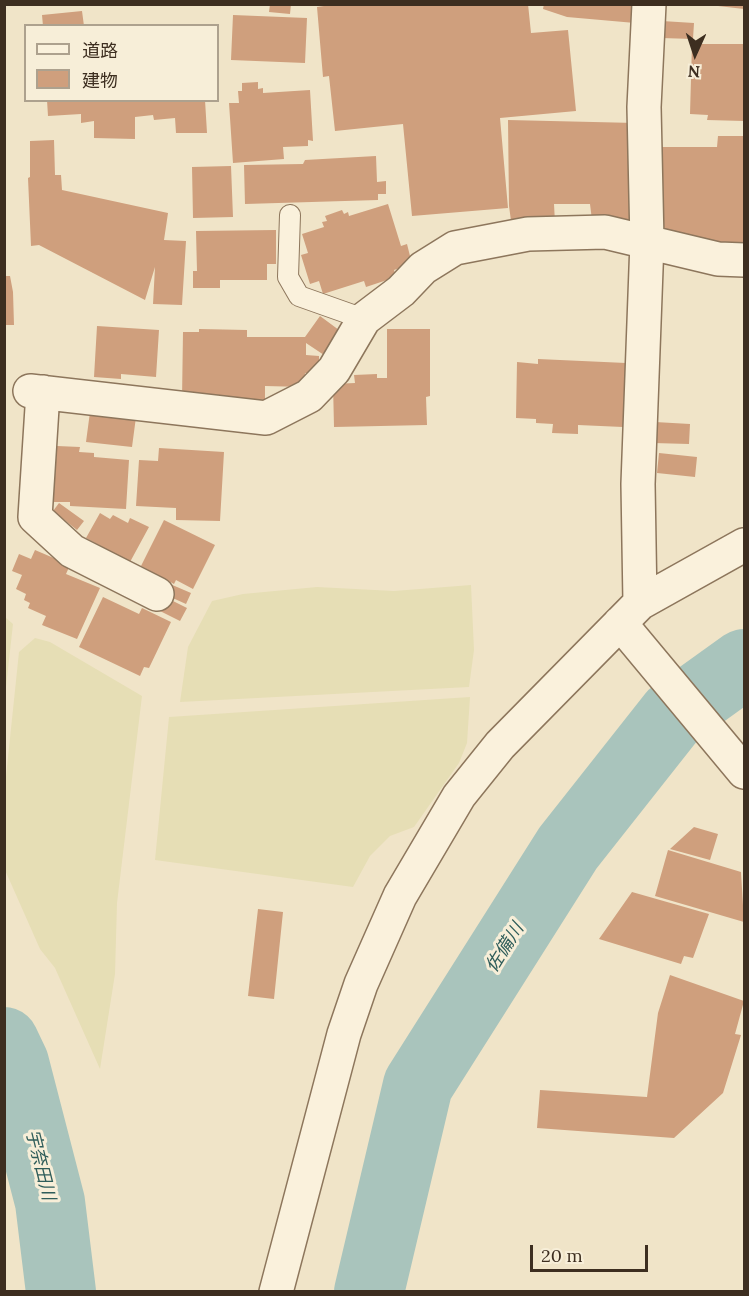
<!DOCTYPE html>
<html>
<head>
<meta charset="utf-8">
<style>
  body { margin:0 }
  #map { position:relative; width:749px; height:1296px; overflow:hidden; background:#f0e4c8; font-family:Lora,"Noto Sans JP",serif }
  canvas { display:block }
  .frame { position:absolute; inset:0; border:6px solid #3d2e20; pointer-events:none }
  .legend { position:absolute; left:24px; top:24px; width:195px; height:78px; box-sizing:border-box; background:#f7eed8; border:2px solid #ada18e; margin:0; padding:8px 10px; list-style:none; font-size:18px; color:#3d2e20 }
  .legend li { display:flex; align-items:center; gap:12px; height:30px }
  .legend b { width:30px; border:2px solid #ada18e }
  .north { position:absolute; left:665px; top:24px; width:60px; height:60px; -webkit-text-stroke:4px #f7eed8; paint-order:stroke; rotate:183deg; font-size:16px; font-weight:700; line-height:24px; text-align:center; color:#3d2e20 }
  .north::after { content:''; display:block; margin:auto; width:21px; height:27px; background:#3d2e20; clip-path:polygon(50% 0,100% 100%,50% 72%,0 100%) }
  .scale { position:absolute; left:530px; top:1245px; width:118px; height:27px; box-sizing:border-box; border:3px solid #3d2e20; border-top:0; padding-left:8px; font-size:18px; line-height:21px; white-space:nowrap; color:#3d2e20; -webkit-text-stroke:4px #f7eed8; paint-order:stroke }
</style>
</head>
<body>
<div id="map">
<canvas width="749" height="1296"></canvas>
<div class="frame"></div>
<ul class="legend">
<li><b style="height:8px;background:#faf1dc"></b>道路</li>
<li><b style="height:16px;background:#cf9f7d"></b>建物</li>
</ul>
<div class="north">N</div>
<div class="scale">20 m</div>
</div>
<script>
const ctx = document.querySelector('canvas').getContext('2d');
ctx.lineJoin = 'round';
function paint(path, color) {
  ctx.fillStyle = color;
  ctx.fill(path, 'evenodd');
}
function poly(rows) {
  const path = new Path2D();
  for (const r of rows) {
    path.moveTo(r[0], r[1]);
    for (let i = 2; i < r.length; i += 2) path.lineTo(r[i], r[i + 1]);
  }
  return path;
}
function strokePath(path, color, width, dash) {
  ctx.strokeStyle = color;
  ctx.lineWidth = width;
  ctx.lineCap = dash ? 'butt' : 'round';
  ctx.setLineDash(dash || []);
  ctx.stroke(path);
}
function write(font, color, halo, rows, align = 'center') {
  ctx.font = font + ' Lora,"Noto Sans JP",serif';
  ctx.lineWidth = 6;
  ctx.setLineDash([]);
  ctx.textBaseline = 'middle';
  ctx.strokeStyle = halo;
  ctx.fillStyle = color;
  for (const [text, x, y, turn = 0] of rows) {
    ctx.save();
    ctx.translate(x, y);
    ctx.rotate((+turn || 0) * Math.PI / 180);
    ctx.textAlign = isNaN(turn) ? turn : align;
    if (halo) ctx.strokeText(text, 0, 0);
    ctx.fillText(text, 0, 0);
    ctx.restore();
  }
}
paint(poly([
  [471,585,474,650,469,687,180,702,188,647,212,601,243,594,317,587,394,591],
  [5,617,13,624,5,696],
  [35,638,50,642,142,696,117,903,115,974,100,1069,55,968,40,949,5,870,5,786,19,652],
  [470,697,467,743,459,763,414,827,390,836,370,856,353,887,155,860,169,717]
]), '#e6deb5');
strokePath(poly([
  [4,1042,14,1063,50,1202,61,1292],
  [369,1292,418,1085,568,848,673,715,744,664]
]), '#a9c4bc', 70);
paint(poly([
  [270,4,291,4,290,14,269,12],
  [338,4,528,4,531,33,568,30,576,111,500,118,508,208,412,216,403,124,335,131,329,76,323,77,317,7],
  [544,4,636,4,635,23,567,17,543,9],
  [718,4,744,4,744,9,718,6],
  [82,11,84,26,43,26,42,15],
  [233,15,307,18,305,63,231,60],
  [662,21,694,23,693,39,661,38],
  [692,44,744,44,744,121,707,120,708,115,690,114],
  [258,82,258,89,263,88,263,93,310,90,313,141,308,140,308,146,283,147,284,159,233,163,229,103,239,103,238,91,242,91,242,83],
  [47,100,205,100,207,133,176,133,175,118,154,120,153,115,135,117,135,139,94,138,94,121,81,123,81,114,48,116],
  [508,120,636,123,636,221,592,220,590,204,554,204,555,223,512,228,509,206],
  [718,136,744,136,744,249,656,227,656,147,717,147],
  [54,140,55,175,61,175,62,190,168,213,164,240,186,241,182,305,153,304,155,267,145,300,39,245,31,246,28,178,30,177,30,141],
  [376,156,377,182,386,181,386,194,378,194,378,200,245,204,244,165,303,164,305,160],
  [231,166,233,217,193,218,192,167],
  [388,204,401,246,407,244,412,264,394,270,396,277,366,287,364,281,323,294,319,281,310,284,301,255,308,253,302,234,324,227,322,222,327,221,325,216,342,210,344,214,348,212,349,216],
  [276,230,276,264,267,264,267,280,220,280,220,288,193,288,193,271,197,271,196,231],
  [4,276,10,276,13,292,14,325,4,325],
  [320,316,343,333,327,357,306,343,306,355,319,356,319,374,305,373,304,387,265,386,265,401,182,399,183,332,199,332,199,329,247,330,247,337,305,337],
  [97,326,159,330,156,377,121,374,121,379,94,377],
  [387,329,430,329,430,396,426,397,427,425,334,427,333,384,355,383,354,375,377,374,377,378,387,378],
  [538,359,626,363,623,427,578,425,578,434,552,433,553,424,536,423,536,419,516,418,517,362,538,364],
  [90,412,136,417,132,447,86,442],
  [655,422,690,424,689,444,653,443],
  [57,446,80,447,79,452,94,453,94,457,129,460,126,509,70,506,70,502,53,502],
  [159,448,224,452,220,521,176,520,176,508,136,506,139,460,158,461],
  [659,453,697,457,695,477,657,473],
  [59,503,84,521,77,530,53,511],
  [100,513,110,519,113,515,128,523,130,518,149,527,130,562,86,538],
  [164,520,215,545,193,589,176,580,174,584,141,566],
  [35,550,70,565,66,574,100,588,77,639,42,625,46,616,28,608,30,603,24,600,26,594,16,589,22,575,12,571,19,554,31,559],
  [170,584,191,593,186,604,166,595],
  [163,596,187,608,180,621,156,609],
  [103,597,139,614,142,608,171,622,149,668,144,667,140,676,79,647],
  [694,827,718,834,710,860,670,849],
  [668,850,741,872,744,922,655,896],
  [632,892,709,914,693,958,684,956,681,964,599,939],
  [258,909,283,912,274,999,248,996],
  [670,975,744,1001,735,1034,741,1035,723,1093,674,1138,537,1128,540,1090,647,1097,658,1013]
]), '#cf9f7d');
const lane = poly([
  [290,215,288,277,299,296,364,319]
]);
const street = poly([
  [30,391,266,418,309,396,334,370,364,319,401,291,423,268,455,248,528,234,605,232,718,259,744,260],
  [43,392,35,517,72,551,157,594],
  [640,603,638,484,647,242,644,107,649,4],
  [620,623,744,772],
  [276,1292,344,1034,361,984,400,896,459,796,500,745,640,603,744,545]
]);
strokePath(lane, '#8d765c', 22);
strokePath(street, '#8d765c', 36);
strokePath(lane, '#faf1dc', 20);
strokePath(street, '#faf1dc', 33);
write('italic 18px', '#2f5d5a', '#f7eed8', [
  ["佐備川",505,948,-58],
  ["宇奈田川",40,1165,76]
]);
</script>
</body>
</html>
